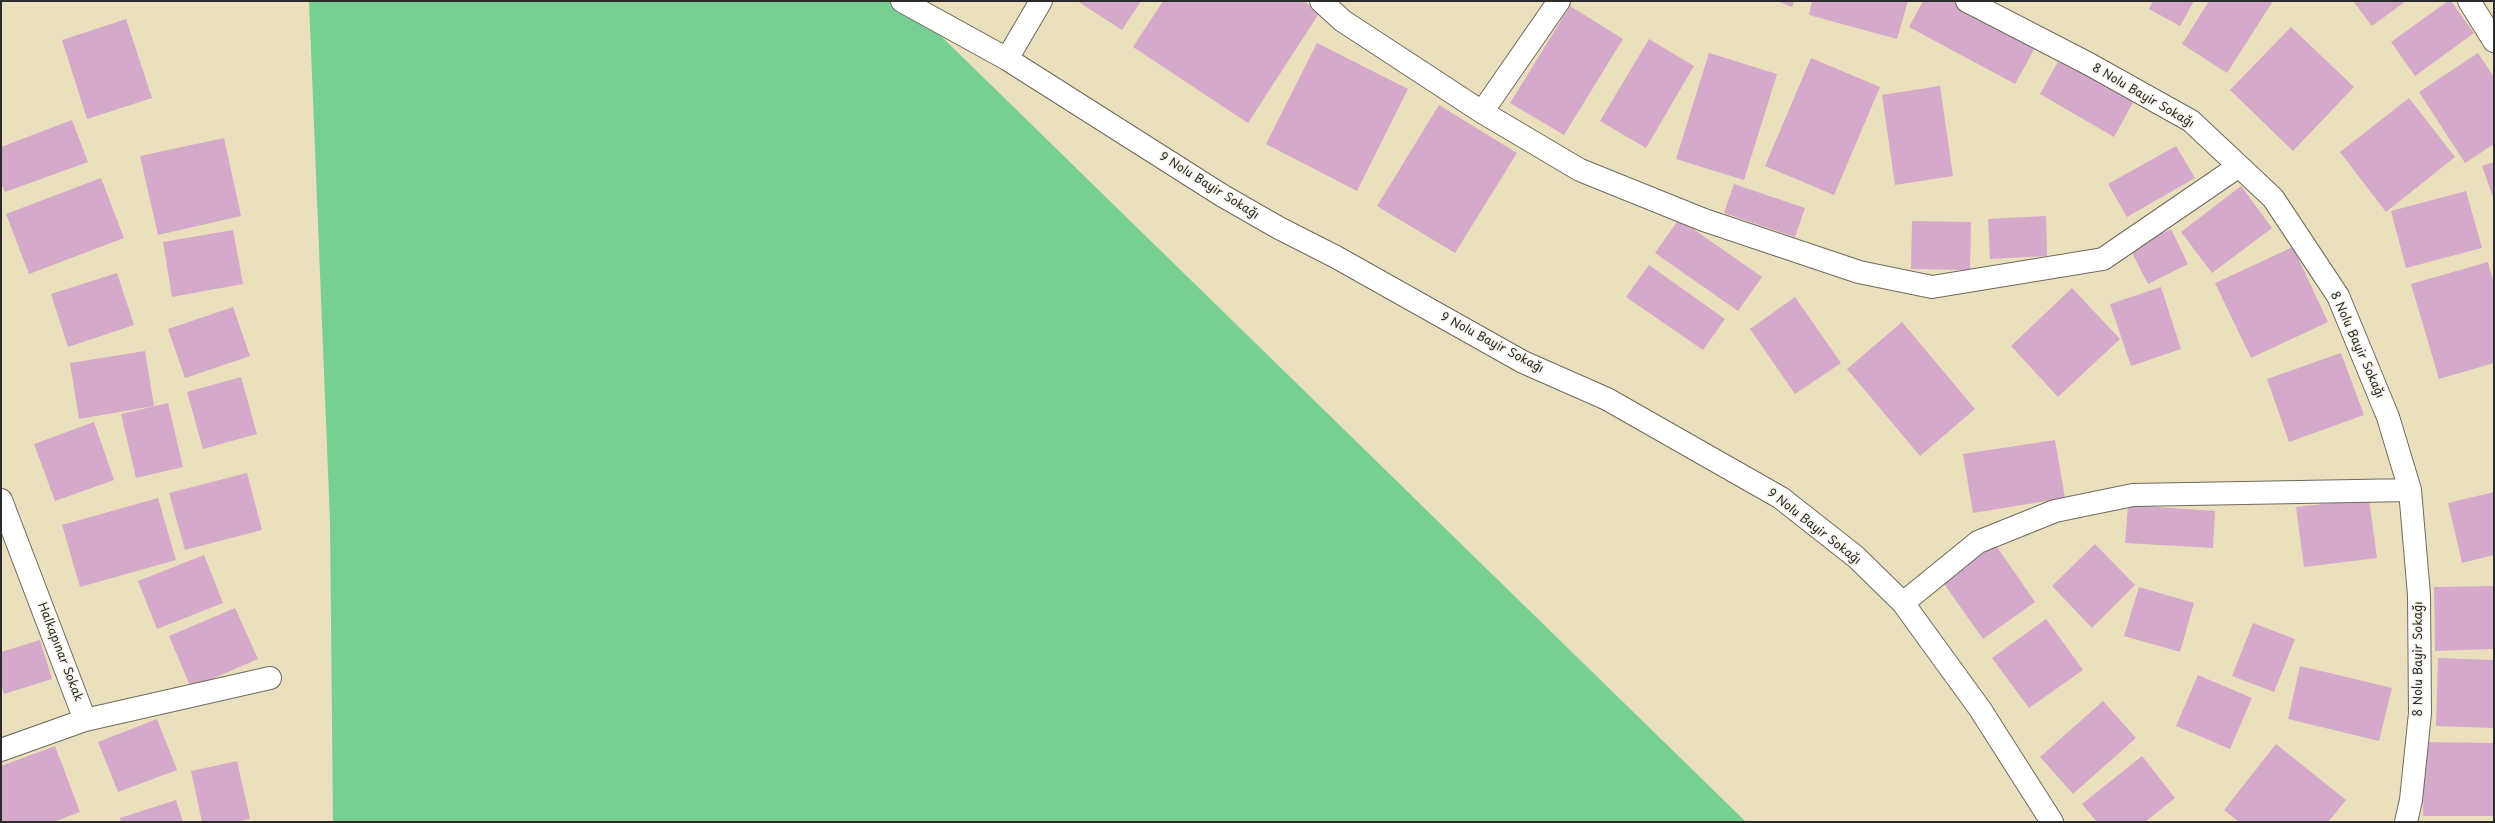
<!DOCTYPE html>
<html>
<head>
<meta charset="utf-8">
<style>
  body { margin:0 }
  #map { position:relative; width:2495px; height:823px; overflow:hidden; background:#ebe0bd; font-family:"Playpen Sans",sans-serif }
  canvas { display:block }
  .frame { position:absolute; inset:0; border:2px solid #2b2b2b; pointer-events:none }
</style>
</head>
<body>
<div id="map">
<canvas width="2495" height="823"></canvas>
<div class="frame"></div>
</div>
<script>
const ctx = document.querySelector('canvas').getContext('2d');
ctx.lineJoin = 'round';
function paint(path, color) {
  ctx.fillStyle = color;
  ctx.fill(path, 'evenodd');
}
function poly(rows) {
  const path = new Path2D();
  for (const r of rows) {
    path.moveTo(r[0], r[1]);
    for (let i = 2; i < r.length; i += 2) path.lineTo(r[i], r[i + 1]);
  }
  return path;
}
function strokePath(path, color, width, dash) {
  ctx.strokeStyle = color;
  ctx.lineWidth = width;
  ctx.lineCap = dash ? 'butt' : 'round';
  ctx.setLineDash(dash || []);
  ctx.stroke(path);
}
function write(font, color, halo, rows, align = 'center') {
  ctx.font = font + ' "Playpen Sans",sans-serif';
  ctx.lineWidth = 3;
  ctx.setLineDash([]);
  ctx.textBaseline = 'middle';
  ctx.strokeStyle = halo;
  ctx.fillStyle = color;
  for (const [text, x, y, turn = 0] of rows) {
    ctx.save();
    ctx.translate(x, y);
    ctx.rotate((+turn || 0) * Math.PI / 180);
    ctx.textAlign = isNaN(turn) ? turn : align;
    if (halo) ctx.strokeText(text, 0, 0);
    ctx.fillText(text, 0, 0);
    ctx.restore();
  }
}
paint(poly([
  [309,1,905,1,1746,822,333,822,330,521]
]), '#77cf94');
paint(poly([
  [1077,1,1141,1,1122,30],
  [1163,1,1303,1,1320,12,1248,123,1133,47],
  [1777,1,1794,1,1792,7],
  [1812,1,1908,1,1897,39,1809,15],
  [1923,1,1952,1,2036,46,2015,84,1909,27],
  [2153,1,2194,1,2180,26,2149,9],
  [2209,1,2273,1,2227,73,2182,44],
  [2353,1,2406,1,2372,26],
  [2448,1,2451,1,2474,33,2415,76,2391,42],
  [1570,6,1623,39,1564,135,1510,103],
  [126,19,152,98,87,119,62,40],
  [2291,27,2354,87,2293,151,2230,90],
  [1649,39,1694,66,1646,148,1600,121],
  [1317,43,1408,89,1357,191,1266,144],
  [1709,53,1777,74,1744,180,1676,159],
  [2478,53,2494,77,2494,144,2465,163,2419,92],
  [2061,56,2135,99,2114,137,2040,94],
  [1811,58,1880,87,1834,195,1765,166],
  [1940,86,1953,176,1895,185,1882,95],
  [2409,98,2455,157,2386,212,2340,152],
  [1439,105,1517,153,1455,253,1377,206],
  [72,120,88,162,5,192,1,183,1,147],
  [224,138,241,216,158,235,140,156],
  [2176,146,2195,178,2127,217,2108,184],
  [2494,162,2494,200,2482,166],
  [101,178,124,238,29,274,6,214],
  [1734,184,1805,208,1795,237,1724,213],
  [2241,186,2272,228,2212,273,2181,232],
  [2466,191,2482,248,2406,268,2391,211],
  [2046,216,2047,256,1990,259,1988,219],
  [1679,219,1762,277,1738,311,1655,253],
  [1912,221,1971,222,1970,270,1911,269],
  [2171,229,2188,264,2148,284,2130,249],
  [233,230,243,284,172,297,163,242],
  [2293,247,2328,322,2251,358,2215,283],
  [2488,262,2494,284,2494,363,2439,379,2411,284],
  [1649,265,1725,319,1703,350,1626,297],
  [117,273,134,325,68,347,51,294],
  [2161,287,2181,349,2131,366,2110,304],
  [2072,288,2120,339,2058,397,2011,346],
  [1795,297,1841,363,1795,394,1750,329],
  [233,307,250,356,185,378,168,329],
  [1902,322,1975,409,1920,456,1847,369],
  [145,351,154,406,79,419,70,363],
  [2341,353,2364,415,2289,442,2267,379],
  [241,377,257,434,203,449,187,392],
  [168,403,183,467,136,478,121,414],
  [94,422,114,480,55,501,34,444],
  [2055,440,2065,498,1973,513,1963,454],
  [247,473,262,530,185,550,169,493],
  [2494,492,2494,555,2462,563,2448,503],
  [158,498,176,560,80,587,62,525],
  [2369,499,2377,558,2304,567,2296,507],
  [2128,505,2215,511,2213,548,2125,543],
  [1995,544,2035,602,1983,639,1942,581],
  [2095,544,2135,585,2092,628,2052,586],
  [204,555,223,603,157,629,138,581],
  [2494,586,2494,649,2435,651,2434,587],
  [2139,587,2194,603,2180,652,2124,636],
  [235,608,258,659,191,688,169,636],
  [2046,619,2083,670,2029,708,1992,658],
  [2253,623,2295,639,2274,692,2232,676],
  [40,640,52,679,4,694,1,685,1,652],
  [2438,658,2494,660,2494,728,2436,726],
  [2300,666,2392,688,2379,741,2288,719],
  [2198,675,2252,698,2230,749,2176,726],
  [2103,701,2136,738,2073,794,2040,757],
  [157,719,177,770,118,792,98,742],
  [2424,742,2494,743,2494,816,2423,816],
  [2276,744,2346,800,2328,822,2239,822,2224,810],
  [55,746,80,812,53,822,1,822,1,766],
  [2142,756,2175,798,2145,822,2097,822,2082,804],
  [237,761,250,819,235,822,202,822,191,771],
  [176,800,183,822,121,822,120,818]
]), '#d5a9ca');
const minor = poly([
  [902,1,1007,59,1223,196,1279,228,1336,257,1523,362,1607,399,1781,498,1856,557,1903,603,1980,709,2052,822],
  [1321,1,1343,21,1482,112,1580,170,1704,220,1859,272,1932,287,2103,259,2239,166],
  [1967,1,2089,64,2191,121,2273,198,2338,296,2388,417,2410,490,2419,595,2420,713,2411,800,2406,822],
  [2469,1,2494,41],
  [1007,59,1041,1],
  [1482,112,1559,1],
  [1903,603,1978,542,2055,511,2133,495,2410,490]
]);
const tertiary = poly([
  [1,500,85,720,1,750],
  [85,720,270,678]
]);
strokePath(minor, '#6e6a5e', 24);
strokePath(tertiary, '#6e6a5e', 24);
strokePath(minor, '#fff', 22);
strokePath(tertiary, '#fff', 22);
write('12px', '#2b2b2b', '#f7f3e8', [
  ["8 Nolu Bayir Sokağı",2143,96,30],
  ["9 Nolu Bayir Sokağı",1209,186,32],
  ["9 Nolu Bayir Sokağı",1492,343,28],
  ["8 Nolu Bayir Sokağı",2357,345,66],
  ["9 Nolu Bayir Sokağı",1814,527,38],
  ["Halkapınar Sokak",60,652,69],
  ["8 Nolu Bayir Sokağı",2419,659,-90]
]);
</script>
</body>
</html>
